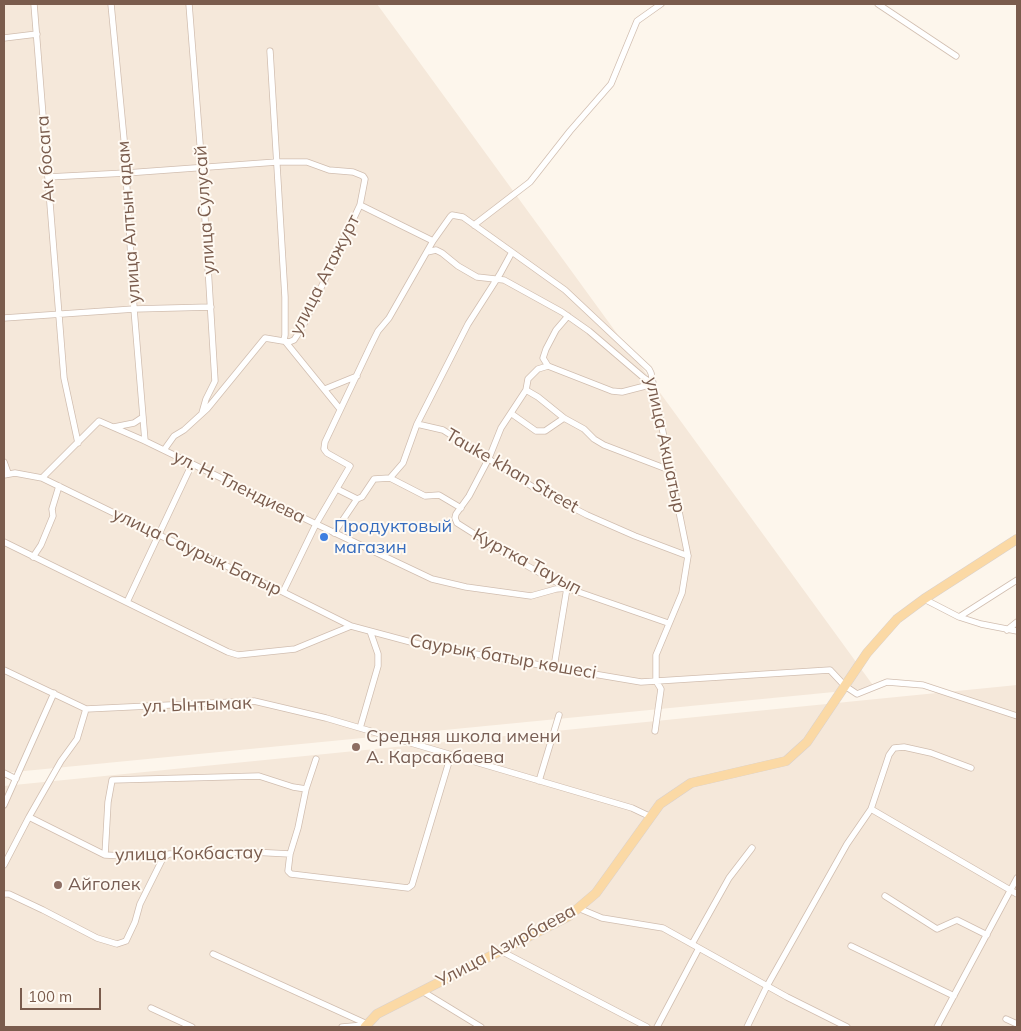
<!DOCTYPE html>
<html>
<head>
<meta charset="utf-8">
<style>
  body { margin:0 }
  #map { position:relative; width:1021px; height:1031px; overflow:hidden; background:#fdf6ec; font-family:Mulish,sans-serif }
  canvas { display:block }
  .frame { position:absolute; inset:0; border:5px solid #7a5c4d; pointer-events:none }
  .scale { position:absolute; left:20px; top:988px; width:81px; height:22px; box-sizing:border-box; border:2px solid #7a5c4d; border-top:0; padding-left:6px; font-size:15px; line-height:18px; white-space:nowrap; color:#7a5c4d; -webkit-text-stroke:4px #fffaf3; paint-order:stroke }
</style>
</head>
<body>
<div id="map">
<canvas width="1021" height="1031"></canvas>
<div class="frame"></div>
<div class="scale">100 m</div>
</div>
<script>
const ctx = document.querySelector('canvas').getContext('2d');
ctx.lineJoin = 'round';
function paint(path, color) {
  ctx.fillStyle = color;
  ctx.fill(path, 'evenodd');
}
function poly(rows) {
  const path = new Path2D();
  for (const r of rows) {
    path.moveTo(r[0], r[1]);
    for (let i = 2; i < r.length; i += 2) path.lineTo(r[i], r[i + 1]);
  }
  return path;
}
function strokePath(path, color, width, dash) {
  ctx.strokeStyle = color;
  ctx.lineWidth = width;
  ctx.lineCap = dash ? 'butt' : 'round';
  ctx.setLineDash(dash || []);
  ctx.stroke(path);
}
function write(font, color, halo, rows, align = 'center') {
  ctx.font = font + ' Mulish,sans-serif';
  ctx.lineWidth = 4;
  ctx.setLineDash([]);
  ctx.textBaseline = 'middle';
  ctx.strokeStyle = halo;
  ctx.fillStyle = color;
  for (const [text, x, y, turn = 0] of rows) {
    ctx.save();
    ctx.translate(x, y);
    ctx.rotate((+turn || 0) * Math.PI / 180);
    ctx.textAlign = isNaN(turn) ? turn : align;
    if (halo) ctx.strokeText(text, 0, 0);
    ctx.fillText(text, 0, 0);
    ctx.restore();
  }
}
paint(poly([
  [4,4,377,4,875,688,4,773],
  [1017,685,1017,1027,4,1027,4,786]
]), '#f5e8da');
const street = poly([
  [34,4,64,378,78,443],
  [111,4,124,139,134,309,145,441],
  [189,4,202,169,215,381,206,399,202,413],
  [878,4,956,56],
  [4,38,37,34],
  [270,51,285,297,285,335,284,340,340,409],
  [48,177,126,173,277,162,307,162,329,170,353,172,363,176,365,179,360,205,302,328,294,340,289,342,265,338,207,409,184,430,174,436,164,450],
  [360,205,433,241],
  [474,225,530,182,570,131,611,84,637,21,661,4],
  [427,252,436,250,442,253,458,266,477,277,504,280,562,312,589,331,644,378,653,384],
  [4,318,134,309,211,307],
  [548,366,543,358,546,349,556,330,568,316],
  [653,384,622,392,612,391,548,366,538,369,528,379,526,390,501,428,489,458,469,496,456,514,455,518,457,523,506,554,567,588,668,623],
  [325,389,357,376],
  [526,390,538,397,564,418,584,429,594,439,604,445,672,471],
  [512,414,536,431,545,431,564,418],
  [417,424,443,430,533,487,587,515,635,536,688,556],
  [114,427,134,423,143,417],
  [4,462,8,473],
  [4,475,15,473,42,478,99,421,145,441,316,524,432,579,466,587,531,596,556,589,567,588,554,667],
  [42,478,159,535,283,592,351,626],
  [390,478,425,496,439,495,461,508],
  [337,489,357,499],
  [334,533,357,499,362,497,374,479,390,478,403,463,417,424,468,324,500,274,512,252],
  [4,542,228,652,238,655,295,649,351,626,422,645,641,682,830,670,845,686,857,694,887,682,923,685,1017,716],
  [33,557,41,545,53,516,52,509,59,486],
  [283,592,316,524,350,466,327,453,324,449,325,442,371,345,378,331,389,318,433,241,450,217,452,215,463,217,565,290,649,369,651,373,688,556,682,593,656,655,656,681,661,689,655,731],
  [924,599,959,617,1017,580],
  [127,602,192,464],
  [959,617,981,624,1017,631],
  [1007,630,1017,622],
  [4,670,86,709],
  [86,709,254,701,326,718,632,808,651,817],
  [360,728,378,666,378,654,370,631],
  [4,773,16,779],
  [539,781,559,715],
  [4,805,54,693],
  [871,809,1017,894],
  [29,817,105,855,163,858,169,854,252,852,290,854,298,828,306,789],
  [290,854,288,871,291,874,408,888,412,885,451,755],
  [105,855,108,802,112,780,259,776,293,787,306,789,316,759],
  [4,865,29,817,61,761,77,739,86,709],
  [4,894,9,894,43,910,97,938,117,944,126,941,135,922,140,904,163,858],
  [885,896,937,929,957,920,987,935],
  [578,908,602,918,663,928,787,997,847,1027],
  [692,944,729,878,752,848],
  [851,946,954,996],
  [501,951,647,1027],
  [213,954,367,1024],
  [422,991,481,1027],
  [151,1008,192,1027],
  [1006,1019,1017,1024],
  [342,1027,365,1025],
  [657,1027,699,948],
  [747,1027,767,986,847,844,871,809,889,755,894,748,904,747,931,753,971,768],
  [937,1027,1017,878]
]);
const primary = poly([
  [365,1027,377,1014,569,916,596,893,660,804,691,783,786,761,807,742,867,653,897,619,924,599,1017,539]
]);
strokePath(street, '#d1beb0', 7);
strokePath(primary, '#dad1cd', 10);
strokePath(street, '#fff', 5.5);
strokePath(primary, '#fbd9a5', 9);
for (const [x, y, r, color] of [
  [324,537,5,"#3f7fe0"],
  [356,747,5,"#8d6e63"],
  [58,885,5,"#8d6e63"]
]) {
  const dot = new Path2D();
  dot.arc(x, y, r, 0, 2 * Math.PI);
  ctx.fillStyle = color;
  ctx.fill(dot);
  strokePath(dot, '#fffaf3', 2);
}
write('18px', '#7a5c4d', '#fffaf3', [
  ["Ак босага",46,159,-94],
  ["улица Сулусай",205,210,-94],
  ["улица Алтын адам",129,222,-94],
  ["улица Атажурт",325,275,-63],
  ["улица Акшатыр",665,445,78],
  ["Tauke khan Street",512,471,30],
  ["ул. Н. Тлендиева",239,487,26],
  ["улица Саурык Батыр",197,552,25],
  ["Куртка Тауып",527,562,28],
  ["Саурық батыр көшесі",503,657,10],
  ["ул. Ынтымак",197,705,-2],
  ["улица Кокбастау",189,854,-1],
  ["Улица Азирбаева",506,946,-28]
]);
write('18px', '#366cbe', '#fffaf3', [
  ["Продуктовый",334,527],
  ["магазин",334,548]
], 'left');
write('18px', '#785e54', '#fffaf3', [
  ["Средняя школа имени",366,737],
  ["А. Карсакбаева",366,758],
  ["Айголек",68,885]
], 'left');
</script>
</body>
</html>
